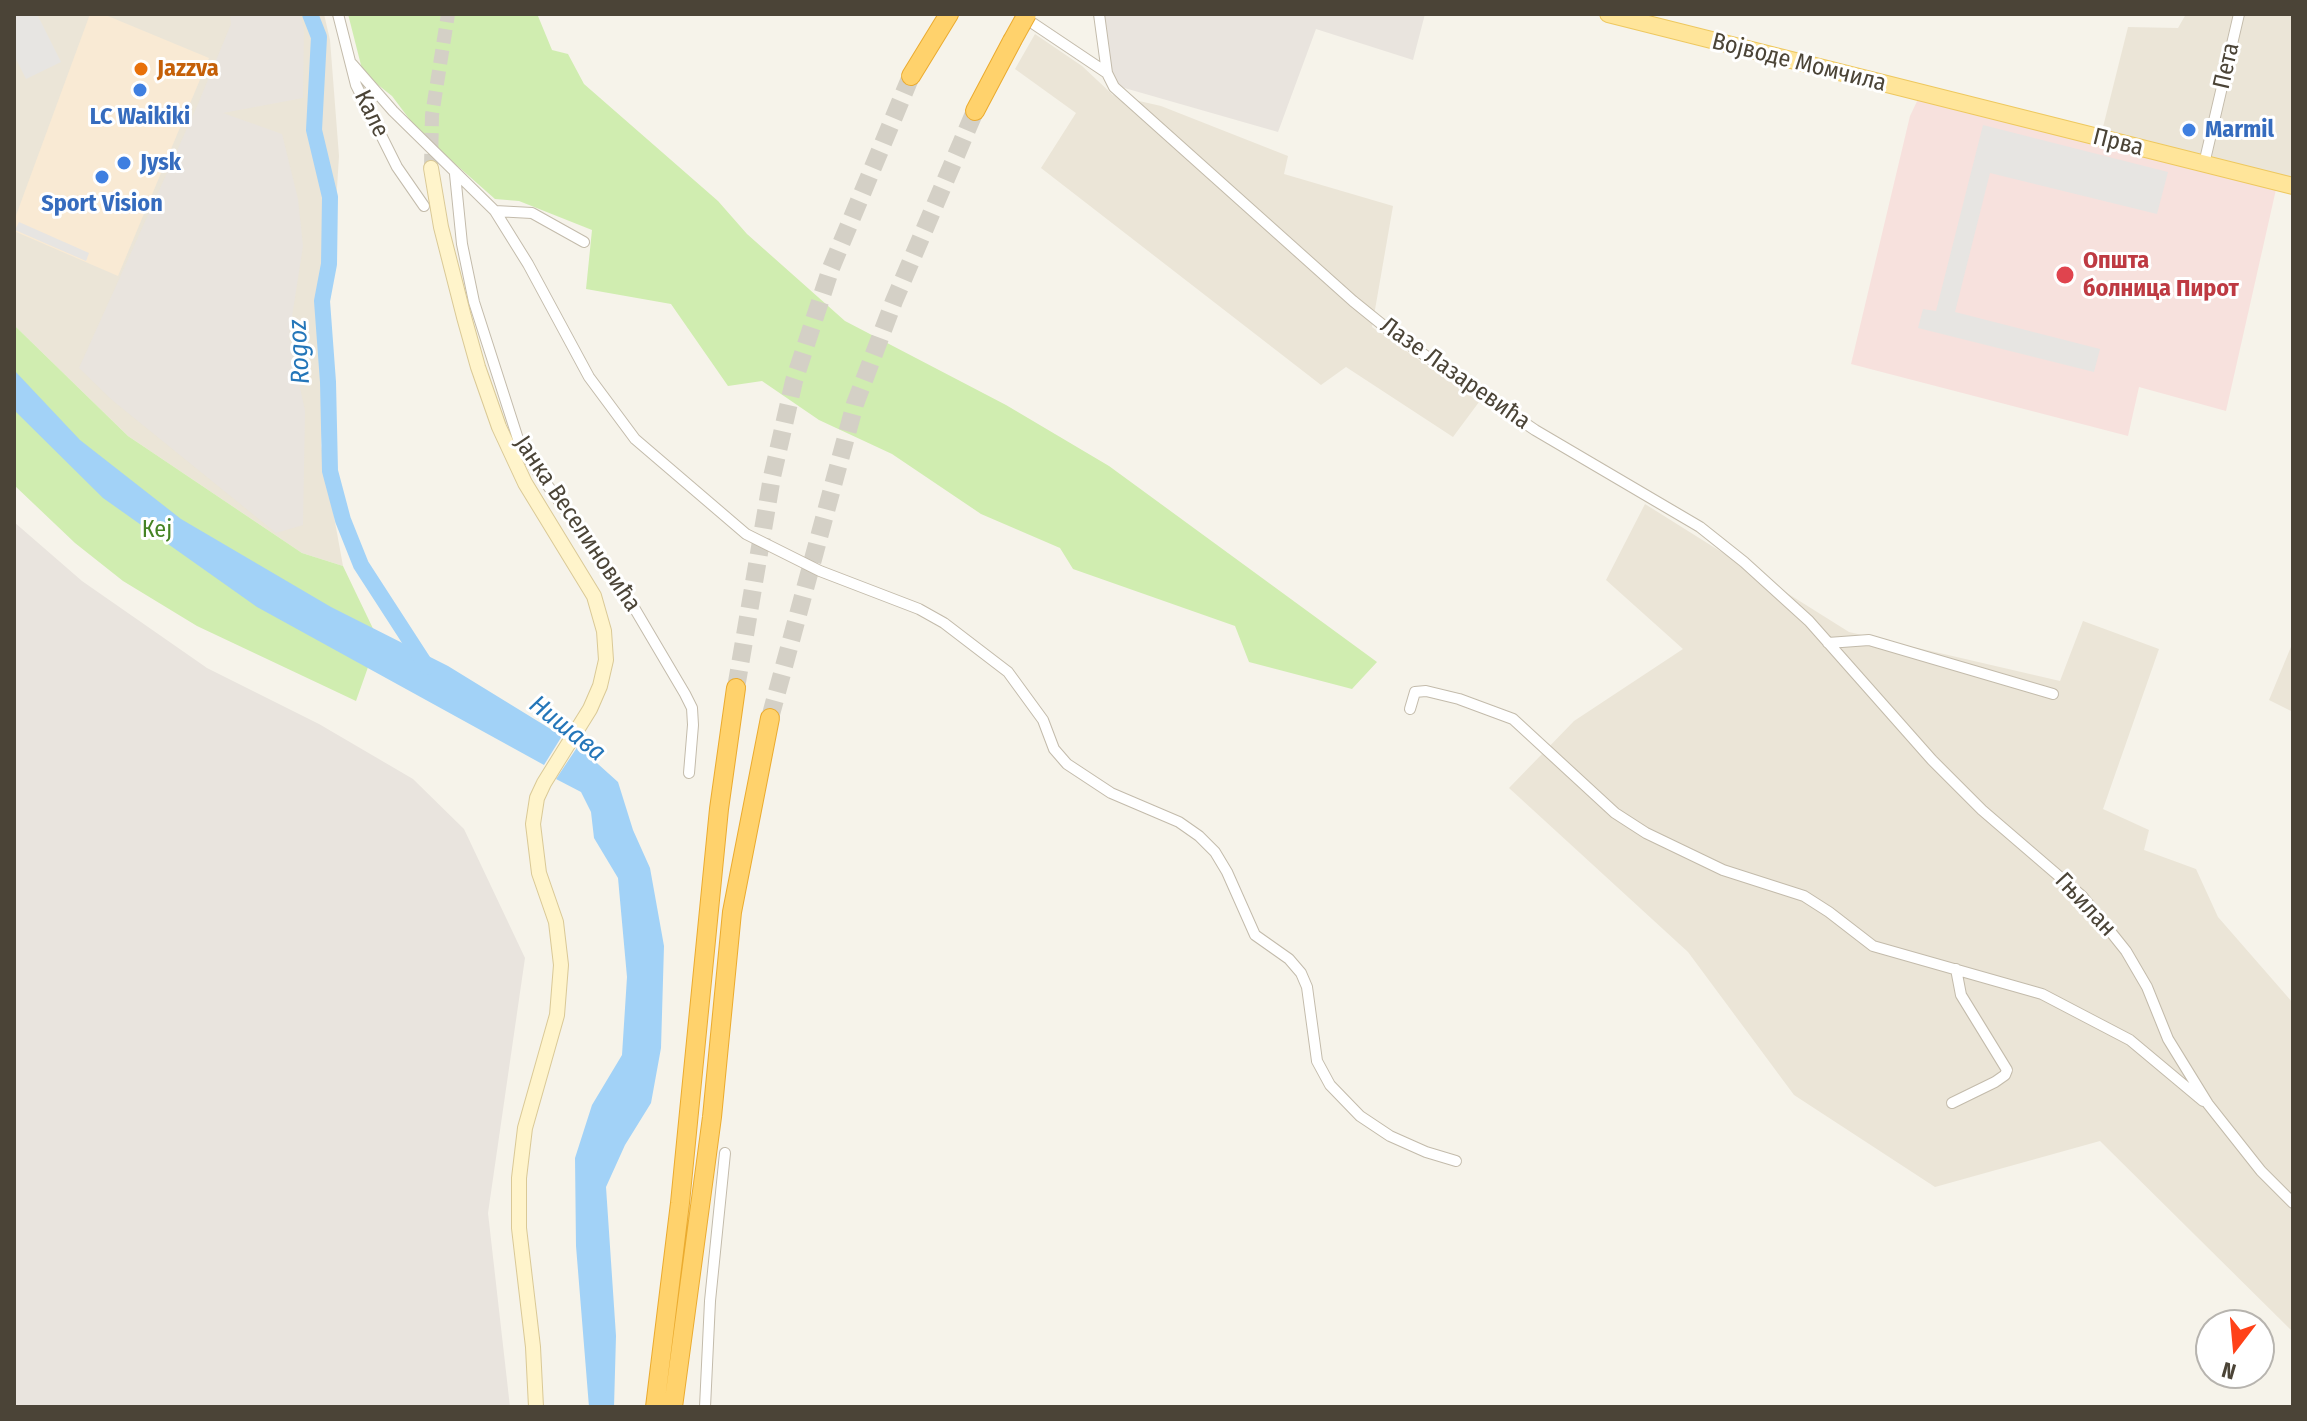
<!DOCTYPE html>
<html>
<head>
<meta charset="utf-8">
<style>
  body { margin:0 }
  #map { position:relative; width:2307px; height:1421px; overflow:hidden; background:#f6f3ea; font-family:"Fira Sans Condensed",sans-serif }
  canvas { display:block }
  .frame { position:absolute; inset:0; border:16px solid #4b4437; pointer-events:none }
  .north { position:absolute; left:2195px; top:1309px; width:80px; height:80px; box-sizing:border-box; background:#fff; border:2px solid #b7b4af; border-radius:50%; rotate:196deg; font-size:22px; font-weight:700; line-height:32px; text-align:center; color:#4b4437 }
  .north::after { content:''; display:block; margin:auto; width:28px; height:36px; background:#ff4118; clip-path:polygon(50% 0,100% 100%,50% 72%,0 100%) }
</style>
</head>
<body>
<div id="map">
<canvas width="2307" height="1421"></canvas>
<div class="frame"></div>
<div class="north">N</div>
</div>
<script>
const ctx = document.querySelector('canvas').getContext('2d');
ctx.lineJoin = 'round';
function paint(path, color) {
  ctx.fillStyle = color;
  ctx.fill(path, 'evenodd');
}
function poly(rows) {
  const path = new Path2D();
  for (const r of rows) {
    path.moveTo(r[0], r[1]);
    for (let i = 2; i < r.length; i += 2) path.lineTo(r[i], r[i + 1]);
  }
  return path;
}
function strokePath(path, color, width, dash) {
  ctx.strokeStyle = color;
  ctx.lineWidth = width;
  ctx.lineCap = dash ? 'butt' : 'round';
  ctx.setLineDash(dash || []);
  ctx.stroke(path);
}
function write(font, color, halo, rows, align = 'center') {
  ctx.font = font + ' "Fira Sans Condensed",sans-serif';
  ctx.lineWidth = 6;
  ctx.setLineDash([]);
  ctx.textBaseline = 'middle';
  ctx.strokeStyle = halo;
  ctx.fillStyle = color;
  for (const [text, x, y, turn = 0] of rows) {
    ctx.save();
    ctx.translate(x, y);
    ctx.rotate((+turn || 0) * Math.PI / 180);
    ctx.textAlign = isNaN(turn) ? turn : align;
    if (halo) ctx.strokeText(text, 0, 0);
    ctx.fillText(text, 0, 0);
    ctx.restore();
  }
}
paint(poly([
  [14,14,324,14,330,40,339,156,321,445,343,566,302,553,128,436,14,325],
  [2186,14,2293,14,2293,183,2101,135,2128,27,2178,28],
  [1035,34,1082,66,1113,95,1161,106,1288,156,1284,174,1393,206,1372,327,1479,402,1453,437,1346,367,1321,385,1041,168,1076,113,1015,69],
  [1645,504,1849,632,2060,681,2083,621,2159,649,2103,809,2149,830,2144,850,2196,869,2218,917,2293,1003,2293,1332,2100,1141,1935,1187,1794,1095,1688,952,1509,788,1574,721,1683,649,1606,580],
  [2293,642,2293,712,2269,700]
]), '#ebe5d7');
paint(poly([
  [90,14,103,14,209,58,118,276,14,231,14,221]
]), '#f9ead4');
paint(poly([
  [230,14,299,14,304,28,303,98,223,113,282,134,298,199,303,246,289,336,305,411,303,525,276,533,112,400,79,368,198,104,231,24],
  [1101,14,1425,14,1413,60,1316,29,1278,132,1121,87,1110,73],
  [14,522,82,581,207,668,319,724,413,779,464,829,525,958,488,1213,510,1407,14,1407]
]), '#e9e4de');
paint(poly([
  [1920,95,2277,185,2226,411,2139,387,2128,436,1851,364,1910,116]
]), '#f7e1dd');
paint(poly([
  [348,14,528,14,538,16,552,50,568,54,584,84,718,201,747,234,845,321,1006,405,1109,466,1377,662,1352,689,1249,662,1235,626,1073,569,1060,548,981,514,892,454,819,420,762,381,728,386,671,304,586,289,592,230,519,201,495,199,419,132,392,96,363,73],
  [14,325,128,436,302,553,343,566,378,639,356,701,197,626,123,581,75,543,14,485]
]), '#d0edb0');
paint(poly([
  [14,14,37,14,61,62,26,79,14,55],
  [1983,125,2168,172,2157,214,1990,173,1955,312,2100,349,2094,372,1918,328,1923,309,1936,311],
  [19,222,89,253,86,261,15,230]
]), '#e7e5e2');
paint(poly([
  [14,370,80,440,181,519,331,607,448,666,562,736,544,765,257,607,103,498,14,410],
  [578,746,618,782,633,830,650,868,664,946,661,1048,651,1103,625,1145,606,1187,616,1336,614,1407,589,1407,576,1246,575,1158,592,1105,622,1055,627,977,618,878,594,838,591,812,581,792,556,779]
]), '#a2d2f7');
strokePath(poly([
  [310,14,319,37,314,130,330,197,329,264,322,301,328,382,330,471,343,520,361,565,427,667]
]), '#a2d2f7', 16);
strokePath(poly([
  [431,168,432,115,448,14]
]), '#d4d0c6', 14, [14, 7]);
strokePath(poly([
  [736,688,772,477,794,381,831,268,911,76],
  [770,718,855,404,894,301,975,111]
]), '#d4d0c6', 18, [18, 9]);
const minor = poly([
  [338,14,356,85,397,167,424,206],
  [1099,14,1107,73,1114,87,1353,301,1395,335,1535,430,1700,527,1744,562,1809,621,1932,760,1982,810,2082,896,2126,951,2147,987,2168,1039,2208,1104,2261,1171,2293,1203],
  [1022,16,1107,73],
  [352,64,393,111,495,211,528,264,589,377,635,439,746,534,820,571,919,609,944,623,1008,672,1043,720,1054,749,1067,764,1111,793,1179,822,1199,836,1215,852,1227,872,1255,935,1289,959,1301,973,1307,987,1317,1061,1330,1085,1360,1116,1390,1136,1426,1152,1456,1161],
  [2204,164,2239,14],
  [455,174,462,244,474,302,518,439,530,461,626,594,685,694,692,708,693,725,689,773],
  [495,211,532,213,584,242],
  [1828,643,1869,640,2053,694],
  [1410,709,1415,692,1426,691,1459,699,1513,719,1615,813,1646,833,1723,870,1804,896,1829,912,1873,946,2042,994,2130,1040,2203,1101],
  [1952,1103,1995,1082,2005,1075,2007,1070,1961,995,1956,969],
  [705,1407,710,1301,725,1153]
]);
const secondary = poly([
  [431,168,441,227,464,317,478,367,499,427,525,483,594,596,604,631,606,660,600,686,590,709,544,783,537,798,533,824,539,873,556,922,561,965,557,1015,525,1128,519,1178,519,1228,533,1347,536,1407]
]);
const primary = poly([
  [1608,14,2293,186]
]);
const motorway = poly([
  [911,76,949,14],
  [975,111,1012,41],
  [655,1407,680,1203,719,809,736,688],
  [673,1407,712,1117,732,912,770,718]
]);
strokePath(minor, '#c3bbab', 12);
strokePath(secondary, '#dac996', 16);
strokePath(primary, '#eec85f', 18);
strokePath(motorway, '#ebab2f', 20);
strokePath(minor, '#fff', 10);
strokePath(secondary, '#fff4cb', 14);
strokePath(primary, '#ffe59a', 16);
strokePath(motorway, '#ffd26c', 18);
const motorwayBridge = poly([
  [1012,41,1027,14]
]);
strokePath(motorwayBridge, '#ebab2f', 20, []);
strokePath(motorwayBridge, '#ffd26c', 18);
for (const [x, y, r, color] of [
  [141,69,8,"#e8710a"],
  [140,90,8,"#3f7fe0"],
  [2189,130,8,"#3f7fe0"],
  [124,163,8,"#3f7fe0"],
  [102,177,8,"#3f7fe0"],
  [2065,275,10,"#e0444e"]
]) {
  const dot = new Path2D();
  dot.arc(x, y, r, 0, 2 * Math.PI);
  ctx.fillStyle = color;
  ctx.fill(dot);
  strokePath(dot, '#fff', 3);
}
write('24px', '#4b4437', '#fff', [
  ["Војводе Момчила",1799,63,14],
  ["Пета",2227,66,-77],
  ["Кале",371,114,64],
  ["Прва",2118,143,14],
  ["Лазе Лазаревића",1455,374,35],
  ["Јанка Веселиновића",577,524,56],
  ["Гњилан",2085,905,47]
]);
write('bold 24px', '#c56008', '#fff', [
  ["Jazzva",157,69]
], 'left');
write('bold 24px', '#366cbe', '#fff', [
  ["LC Waikiki",140,117],
  ["Marmil",2205,130,"left"],
  ["Jysk",140,163,"left"],
  ["Sport Vision",102,204]
]);
write('bold 24px', '#be3a42', '#fff', [
  ["Општа",2083,261],
  ["болница Пирот",2083,289]
], 'left');
write('24px', '#458324', '#fff', [
  ["Кеј",157,530]
]);
write('italic 26px', '#2476b9', '#fff', [
  ["Rogoz",300,352,-93],
  ["Нишава",567,729,38]
]);
</script>
</body>
</html>
